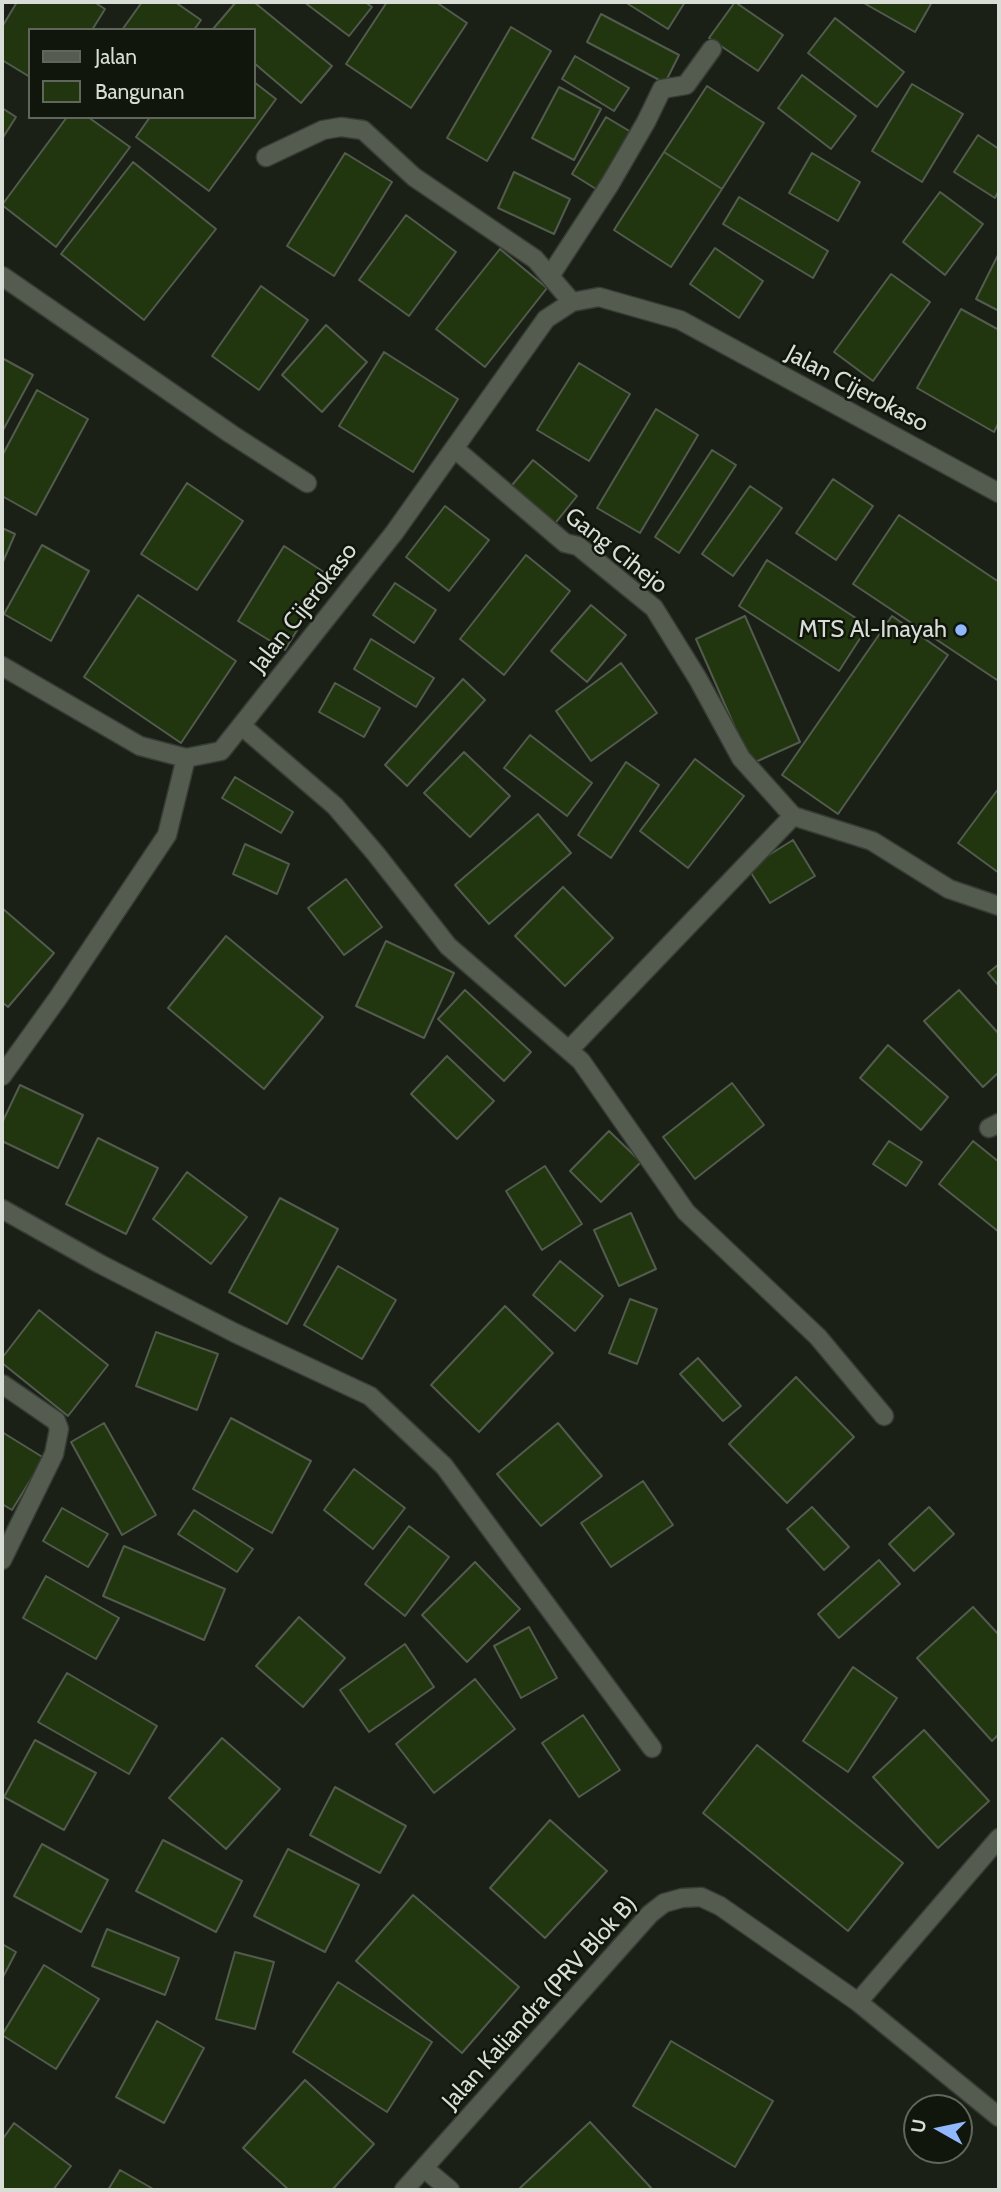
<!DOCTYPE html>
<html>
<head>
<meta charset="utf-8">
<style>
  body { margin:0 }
  #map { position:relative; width:1001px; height:2192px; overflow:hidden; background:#1a2016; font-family:Cabin,sans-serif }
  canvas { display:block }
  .frame { position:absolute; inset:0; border:4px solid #d8ddd6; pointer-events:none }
  .legend { position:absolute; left:28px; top:28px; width:228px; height:91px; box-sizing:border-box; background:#11160d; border:2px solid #61665d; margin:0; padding:9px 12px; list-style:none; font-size:21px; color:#d8ddd6 }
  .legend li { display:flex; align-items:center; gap:14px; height:35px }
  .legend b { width:35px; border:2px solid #61665d }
  .north { position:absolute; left:903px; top:2094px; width:70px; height:70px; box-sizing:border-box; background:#11160d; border:2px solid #61665d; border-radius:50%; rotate:279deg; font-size:19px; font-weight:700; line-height:28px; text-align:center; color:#d8ddd6 }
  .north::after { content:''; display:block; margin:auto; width:24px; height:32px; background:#91b8fd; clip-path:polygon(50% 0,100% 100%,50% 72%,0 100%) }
</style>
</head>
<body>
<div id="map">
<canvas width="1001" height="2192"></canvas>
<div class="frame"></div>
<ul class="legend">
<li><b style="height:9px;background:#545b4f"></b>Jalan</li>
<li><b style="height:19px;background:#21360f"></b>Bangunan</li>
</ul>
<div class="north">U</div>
</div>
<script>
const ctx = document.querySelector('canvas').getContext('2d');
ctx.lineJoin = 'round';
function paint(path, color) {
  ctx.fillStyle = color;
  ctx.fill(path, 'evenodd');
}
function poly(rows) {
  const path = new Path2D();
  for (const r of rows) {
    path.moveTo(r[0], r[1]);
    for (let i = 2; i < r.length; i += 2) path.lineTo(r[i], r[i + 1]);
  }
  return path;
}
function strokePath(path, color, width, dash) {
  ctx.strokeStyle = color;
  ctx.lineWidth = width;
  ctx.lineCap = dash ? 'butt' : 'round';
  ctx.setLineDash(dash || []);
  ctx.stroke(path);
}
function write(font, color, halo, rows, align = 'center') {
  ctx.font = font + ' Cabin,sans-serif';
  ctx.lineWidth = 5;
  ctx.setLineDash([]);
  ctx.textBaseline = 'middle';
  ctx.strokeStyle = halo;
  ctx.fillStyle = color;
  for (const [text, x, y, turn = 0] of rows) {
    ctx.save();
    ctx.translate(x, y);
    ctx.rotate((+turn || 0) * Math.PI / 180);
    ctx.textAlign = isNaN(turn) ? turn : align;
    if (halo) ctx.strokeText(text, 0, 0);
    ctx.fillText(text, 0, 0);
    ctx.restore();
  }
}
const building = poly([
  [17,2,94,2,105,9,92,30,30,30,30,77,2,60,2,27,17,2],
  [142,2,175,2,201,20,194,30,122,30,142,2],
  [236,2,254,2,332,66,301,103,254,63,254,30,213,29,236,2],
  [304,2,365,2,372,7,349,36,304,2],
  [387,2,436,2,467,23,411,108,346,64,387,2],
  [625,2,685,2,668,29,625,2],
  [735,2,783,35,758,71,709,38,735,2],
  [862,2,932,2,915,32,862,2],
  [601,14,679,55,665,83,587,42,601,14],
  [835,18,904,72,877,107,808,53,835,18],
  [511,27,551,51,487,161,447,138,511,27],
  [575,56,629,88,614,111,562,79,575,56],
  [802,75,856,116,831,149,778,108,802,75],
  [254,82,276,99,209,191,136,137,150,117,254,117,254,82],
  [912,84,963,114,922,182,872,151,912,84],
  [707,86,764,123,722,189,664,152,707,86],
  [559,87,601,109,574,160,532,138,559,87],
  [2,108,16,117,2,139,2,108],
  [67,117,88,117,130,147,56,247,2,205,67,117],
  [606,117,631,132,596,189,572,174,606,117],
  [978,135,999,149,999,190,995,198,954,172,978,135],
  [664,152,722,189,671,267,614,230,664,152],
  [345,153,392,182,334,276,287,246,345,153],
  [812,153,860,182,838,221,789,193,812,153],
  [133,162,216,229,144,320,61,254,133,162],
  [514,172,570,199,554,234,498,208,514,172],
  [940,192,983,224,945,275,903,242,940,192],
  [739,197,828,251,813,278,723,224,739,197],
  [406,215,456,252,409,316,359,280,406,215],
  [715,248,763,281,739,318,690,284,715,248],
  [500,249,547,288,485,367,436,329,500,249],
  [999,253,999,311,976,299,999,253],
  [891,274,930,302,873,381,834,352,891,274],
  [261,286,308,320,259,390,212,356,261,286],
  [961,309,999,330,999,422,994,432,917,388,961,309],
  [326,325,367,362,322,412,282,375,326,325],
  [384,352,458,399,413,472,339,426,384,352],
  [2,358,33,375,2,432,2,358],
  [579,363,630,394,589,461,537,430,579,363],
  [37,390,88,419,36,515,2,496,2,456,37,390],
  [656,409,698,435,640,533,597,508,656,409],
  [712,450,736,465,679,553,655,537,712,450],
  [533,460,577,496,553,526,508,490,533,460],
  [833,479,873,506,836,560,796,533,833,479],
  [187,483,243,521,197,590,141,554,187,483],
  [750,486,782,508,733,576,702,554,750,486],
  [445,506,489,540,449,591,406,557,445,506],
  [899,515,999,582,999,676,997,680,853,584,899,515],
  [2,528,15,534,2,564,2,528],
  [42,545,89,571,51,641,4,614,42,545],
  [284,546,330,576,285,650,238,621,284,546],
  [526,555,570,591,504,675,460,639,526,555],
  [767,560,868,626,839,671,739,606,767,560],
  [395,583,436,610,414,643,373,615,395,583],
  [138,595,236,661,181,743,84,677,138,595],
  [591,605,626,635,587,682,551,651,591,605],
  [745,616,800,742,751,764,696,639,745,616],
  [892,616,948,655,838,814,782,775,892,616],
  [371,639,434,678,416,707,354,669,371,639],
  [621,663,657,713,591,761,556,711,621,663],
  [463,679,485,700,407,786,385,765,463,679],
  [335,683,380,708,364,737,319,712,335,683],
  [530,735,592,783,567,816,504,768,530,735],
  [464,752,510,796,470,837,424,793,464,752],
  [695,759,744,796,688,868,640,831,695,759],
  [626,762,659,785,611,858,578,835,626,762],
  [235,777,293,812,281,833,222,798,235,777],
  [999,788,999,873,958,843,999,788],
  [538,814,571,853,489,924,455,885,538,814],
  [793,840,815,876,770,903,748,868,793,840],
  [245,844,289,864,277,894,233,874,245,844],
  [346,879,382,927,344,955,308,908,346,879],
  [563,887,613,938,565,986,515,936,563,887],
  [2,908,54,953,8,1007,2,1002,2,908],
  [226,936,323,1017,264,1089,168,1008,226,936],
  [386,941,454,973,424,1038,356,1006,386,941],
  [999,964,999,986,988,973,999,964],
  [465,990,531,1052,504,1081,438,1019,465,990],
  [959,990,999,1034,999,1072,983,1087,924,1021,959,990],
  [888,1045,948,1097,921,1130,860,1078,888,1045],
  [447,1056,494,1101,457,1139,411,1094,447,1056],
  [732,1083,764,1125,695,1179,663,1137,732,1083],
  [20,1085,83,1115,58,1168,2,1141,2,1123,20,1085],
  [609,1131,641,1162,601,1202,570,1171,609,1131],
  [98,1138,158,1168,126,1234,66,1204,98,1138],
  [889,1141,922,1162,906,1186,873,1164,889,1141],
  [973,1141,999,1162,999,1232,939,1184,973,1141],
  [545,1166,582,1224,542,1250,506,1191,545,1166],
  [187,1172,247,1217,211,1264,153,1219,187,1172],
  [280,1198,338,1229,287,1324,229,1292,280,1198],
  [631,1213,656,1269,619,1286,594,1230,631,1213],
  [560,1261,603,1296,575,1331,533,1295,560,1261],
  [338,1266,396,1300,362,1359,304,1325,338,1266],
  [630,1299,657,1309,637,1364,609,1353,630,1299],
  [505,1306,553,1353,479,1432,431,1385,505,1306],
  [39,1310,108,1365,68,1416,2,1363,2,1358,39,1310],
  [156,1332,218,1354,197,1410,136,1386,156,1332],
  [698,1358,741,1406,723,1421,680,1374,698,1358],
  [796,1377,854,1437,787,1503,729,1444,796,1377],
  [231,1418,311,1461,272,1533,193,1489,231,1418],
  [104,1423,156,1515,122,1535,71,1442,104,1423],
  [558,1423,602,1476,541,1526,497,1474,558,1423],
  [2,1432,44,1458,12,1510,2,1504,2,1432],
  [354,1469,405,1508,373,1549,324,1510,354,1469],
  [643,1481,673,1525,611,1567,581,1523,643,1481],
  [812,1507,849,1547,824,1570,787,1529,812,1507],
  [929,1507,954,1534,914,1571,889,1544,929,1507],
  [62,1508,108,1534,88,1567,43,1541,62,1508],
  [194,1510,253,1549,237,1572,178,1534,194,1510],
  [409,1526,449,1557,405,1616,365,1584,409,1526],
  [124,1546,225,1589,204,1640,103,1596,124,1546],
  [879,1560,900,1584,839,1638,818,1614,879,1560],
  [475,1562,520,1609,467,1662,422,1615,475,1562],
  [46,1576,119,1618,96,1659,23,1618,46,1576],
  [973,1607,999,1635,999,1734,992,1741,917,1658,973,1607],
  [299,1617,345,1658,303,1707,256,1666,299,1617],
  [529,1627,557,1678,521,1698,494,1646,529,1627],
  [405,1644,434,1687,369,1732,340,1690,405,1644],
  [853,1667,897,1698,848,1772,803,1741,853,1667],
  [67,1673,157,1726,129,1774,38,1722,67,1673],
  [475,1679,515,1729,434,1793,396,1744,475,1679],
  [583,1715,620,1770,579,1797,542,1743,583,1715],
  [924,1730,989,1801,938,1848,873,1777,924,1730],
  [222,1738,280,1789,226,1849,169,1798,222,1738],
  [35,1740,96,1773,64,1830,4,1797,35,1740],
  [757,1745,903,1863,848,1931,703,1813,757,1745],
  [335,1787,406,1826,380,1873,310,1835,335,1787],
  [550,1820,607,1871,545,1938,490,1888,550,1820],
  [163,1840,242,1881,216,1932,136,1891,163,1840],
  [42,1844,108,1880,81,1932,14,1896,42,1844],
  [288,1849,359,1885,325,1952,254,1916,288,1849],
  [413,1895,519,1987,462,2053,356,1961,413,1895],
  [107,1929,179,1958,165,1995,92,1966,107,1929],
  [2,1944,16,1952,2,1979,2,1944],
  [235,1952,274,1962,255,2029,216,2019,235,1952],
  [44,1965,99,1999,56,2069,2,2035,44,1965],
  [338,1982,432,2042,387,2112,293,2052,338,1982],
  [157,2021,204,2048,164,2123,116,2097,157,2021],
  [671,2041,773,2101,735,2167,633,2106,671,2041],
  [305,2080,374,2144,332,2190,289,2190,243,2148,305,2080],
  [590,2122,653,2190,523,2190,520,2188,590,2122],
  [14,2123,71,2166,53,2190,2,2190,2,2140,14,2123],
  [120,2170,155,2190,108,2190,120,2170]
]);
paint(building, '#21360f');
strokePath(building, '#535b4f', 2);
const minor = poly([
  [266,157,323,130,341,127,363,130,414,177,535,259,572,302],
  [2,276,231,434,307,483],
  [550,276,610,184,646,122,662,89,686,85,712,49],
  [455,449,565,543,578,546,654,608,698,679,741,758,793,816],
  [2,666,140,746,186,758,221,751,394,533,546,319,572,302,599,297,680,320,999,493],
  [243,727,335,806,376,854,448,946,581,1061,686,1212,818,1337,884,1416],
  [793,816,872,841,949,889,999,906],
  [569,1050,793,816],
  [2,1076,58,998,167,835,186,758],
  [989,1128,999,1123],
  [2,1209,100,1264,235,1333,370,1396,444,1466,652,1748],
  [2,1384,56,1421,59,1429,54,1454,2,1560],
  [858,2002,999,1838],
  [425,2169,450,2190],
  [404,2190,650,1914,664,1903,682,1898,701,1897,720,1906,858,2002,999,2117]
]);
strokePath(minor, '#383c36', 21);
strokePath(minor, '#545b4f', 18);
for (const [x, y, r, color] of [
  [961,630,7,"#91b8fd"]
]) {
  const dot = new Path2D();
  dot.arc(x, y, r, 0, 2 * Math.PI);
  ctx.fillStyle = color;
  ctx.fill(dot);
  strokePath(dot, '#11160d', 2.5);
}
write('24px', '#d8ddd6', '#11160d', [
  ["Jalan Cijerokaso",857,389,28],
  ["Gang Cihejo",616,551,38],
  ["Jalan Cijerokaso",304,608,-52],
  ["Jalan Kaliandra (PRV Blok B)",540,2003,-48]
]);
write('24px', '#d8ddd6', '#11160d', [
  ["MTS Al-Inayah",947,630]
], 'right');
</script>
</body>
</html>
